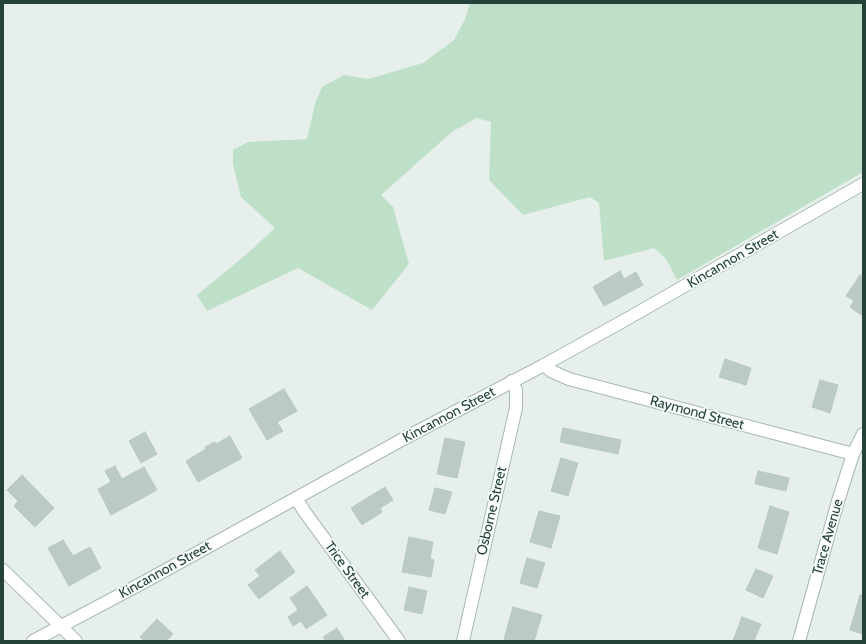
<!DOCTYPE html>
<html>
<head>
<meta charset="utf-8">
<style>
  body { margin:0 }
  #map { position:relative; width:866px; height:644px; overflow:hidden; background:#e6efeb; font-family:Cabin,sans-serif }
  canvas { display:block }
  .frame { position:absolute; inset:0; border:4px solid #24423a; pointer-events:none }
</style>
</head>
<body>
<div id="map">
<canvas width="866" height="644"></canvas>
<div class="frame"></div>
</div>
<script>
const ctx = document.querySelector('canvas').getContext('2d');
ctx.lineJoin = 'round';
function paint(path, color) {
  ctx.fillStyle = color;
  ctx.fill(path, 'evenodd');
}
function poly(rows) {
  const path = new Path2D();
  for (const r of rows) {
    path.moveTo(r[0], r[1]);
    for (let i = 2; i < r.length; i += 2) path.lineTo(r[i], r[i + 1]);
  }
  return path;
}
function strokePath(path, color, width, dash) {
  ctx.strokeStyle = color;
  ctx.lineWidth = width;
  ctx.lineCap = dash ? 'butt' : 'round';
  ctx.setLineDash(dash || []);
  ctx.stroke(path);
}
function write(font, color, halo, rows, align = 'center') {
  ctx.font = font + ' Cabin,sans-serif';
  ctx.lineWidth = 3.5;
  ctx.setLineDash([]);
  ctx.textBaseline = 'middle';
  ctx.strokeStyle = halo;
  ctx.fillStyle = color;
  for (const [text, x, y, turn = 0] of rows) {
    ctx.save();
    ctx.translate(x, y);
    ctx.rotate((+turn || 0) * Math.PI / 180);
    ctx.textAlign = isNaN(turn) ? turn : align;
    if (halo) ctx.strokeText(text, 0, 0);
    ctx.fillText(text, 0, 0);
    ctx.restore();
  }
}
paint(poly([
  [470,3,863,3,863,172,677,280,666,259,654,248,604,261,599,203,590,197,523,215,489,180,491,122,477,118,453,131,381,195,393,207,409,264,372,310,298,268,207,311,197,295,247,254,275,228,241,197,233,164,233,150,248,142,307,139,315,104,322,87,344,75,369,79,423,63,454,40,465,19]
]), '#bfe0c8');
const building = poly([
  [620,271,624,279,636,272,643,285,604,306,593,287,620,271],
  [860,275,863,277,863,313,861,315,850,307,854,301,846,296,860,275],
  [725,359,751,368,746,385,719,377,725,359],
  [820,380,838,385,830,413,812,407,820,380],
  [284,389,297,411,277,422,283,431,267,440,249,409,284,389],
  [563,428,621,440,618,454,560,442,563,428],
  [145,432,157,454,141,463,129,441,145,432],
  [230,436,242,458,198,482,186,461,206,449,205,447,215,442,216,444,230,436],
  [445,438,465,442,457,478,437,474,445,438],
  [561,458,578,463,568,496,551,491,561,458],
  [115,466,122,479,144,467,157,490,111,515,98,489,111,482,105,471,115,466],
  [758,471,789,478,786,491,755,484,758,471],
  [22,475,54,508,35,527,14,506,18,501,7,490,22,475],
  [385,487,393,500,380,508,382,512,362,525,351,508,385,487],
  [435,488,452,492,445,514,429,510,435,488],
  [770,506,789,512,777,554,758,548,770,506],
  [539,511,560,516,551,548,530,542,539,511],
  [409,537,433,542,430,559,434,560,431,577,402,572,409,537],
  [63,540,73,556,90,547,101,568,69,586,48,548,63,540],
  [280,551,295,572,259,599,248,585,260,576,255,570,280,551],
  [527,558,545,563,537,588,520,583,527,558],
  [756,569,773,576,763,598,746,590,756,569],
  [307,586,327,615,306,629,301,621,293,626,288,617,298,610,290,598,307,586],
  [409,587,427,591,422,614,404,610,409,587],
  [860,595,863,596,863,634,850,630,860,595],
  [513,607,542,615,534,641,512,641,504,639,513,607],
  [742,617,761,624,754,641,733,641,742,617],
  [157,619,173,634,166,641,144,641,140,637,157,619],
  [337,628,345,641,326,641,323,637,337,628]
]);
paint(building, '#bbcac4');
strokePath(building, '#b8c9c2', 1);
const minor = poly([
  [544,365,551,371,569,379,853,454],
  [296,498,304,511,399,641],
  [3,570,76,641],
  [463,641,516,408,516,390,512,381],
  [799,641,838,501,853,454,863,434]
]);
const tertiary = poly([
  [33,641,146,581,405,438,544,365,625,320,863,184]
]);
strokePath(minor, '#a8b8b2', 14);
strokePath(tertiary, '#a8b8b2', 14);
strokePath(minor, '#fff', 12);
strokePath(tertiary, '#fff', 12);
write('14px', '#24423a', '#f7fbf9', [
  ["Kincannon Street",733,259,-30],
  ["Raymond Street",697,413,15],
  ["Kincannon Street",449,415,-28],
  ["Osborne Street",492,511,-77],
  ["Trace Avenue",828,537,-74],
  ["Kincannon Street",165,570,-29],
  ["Trice Street",347,570,54]
]);
</script>
</body>
</html>
